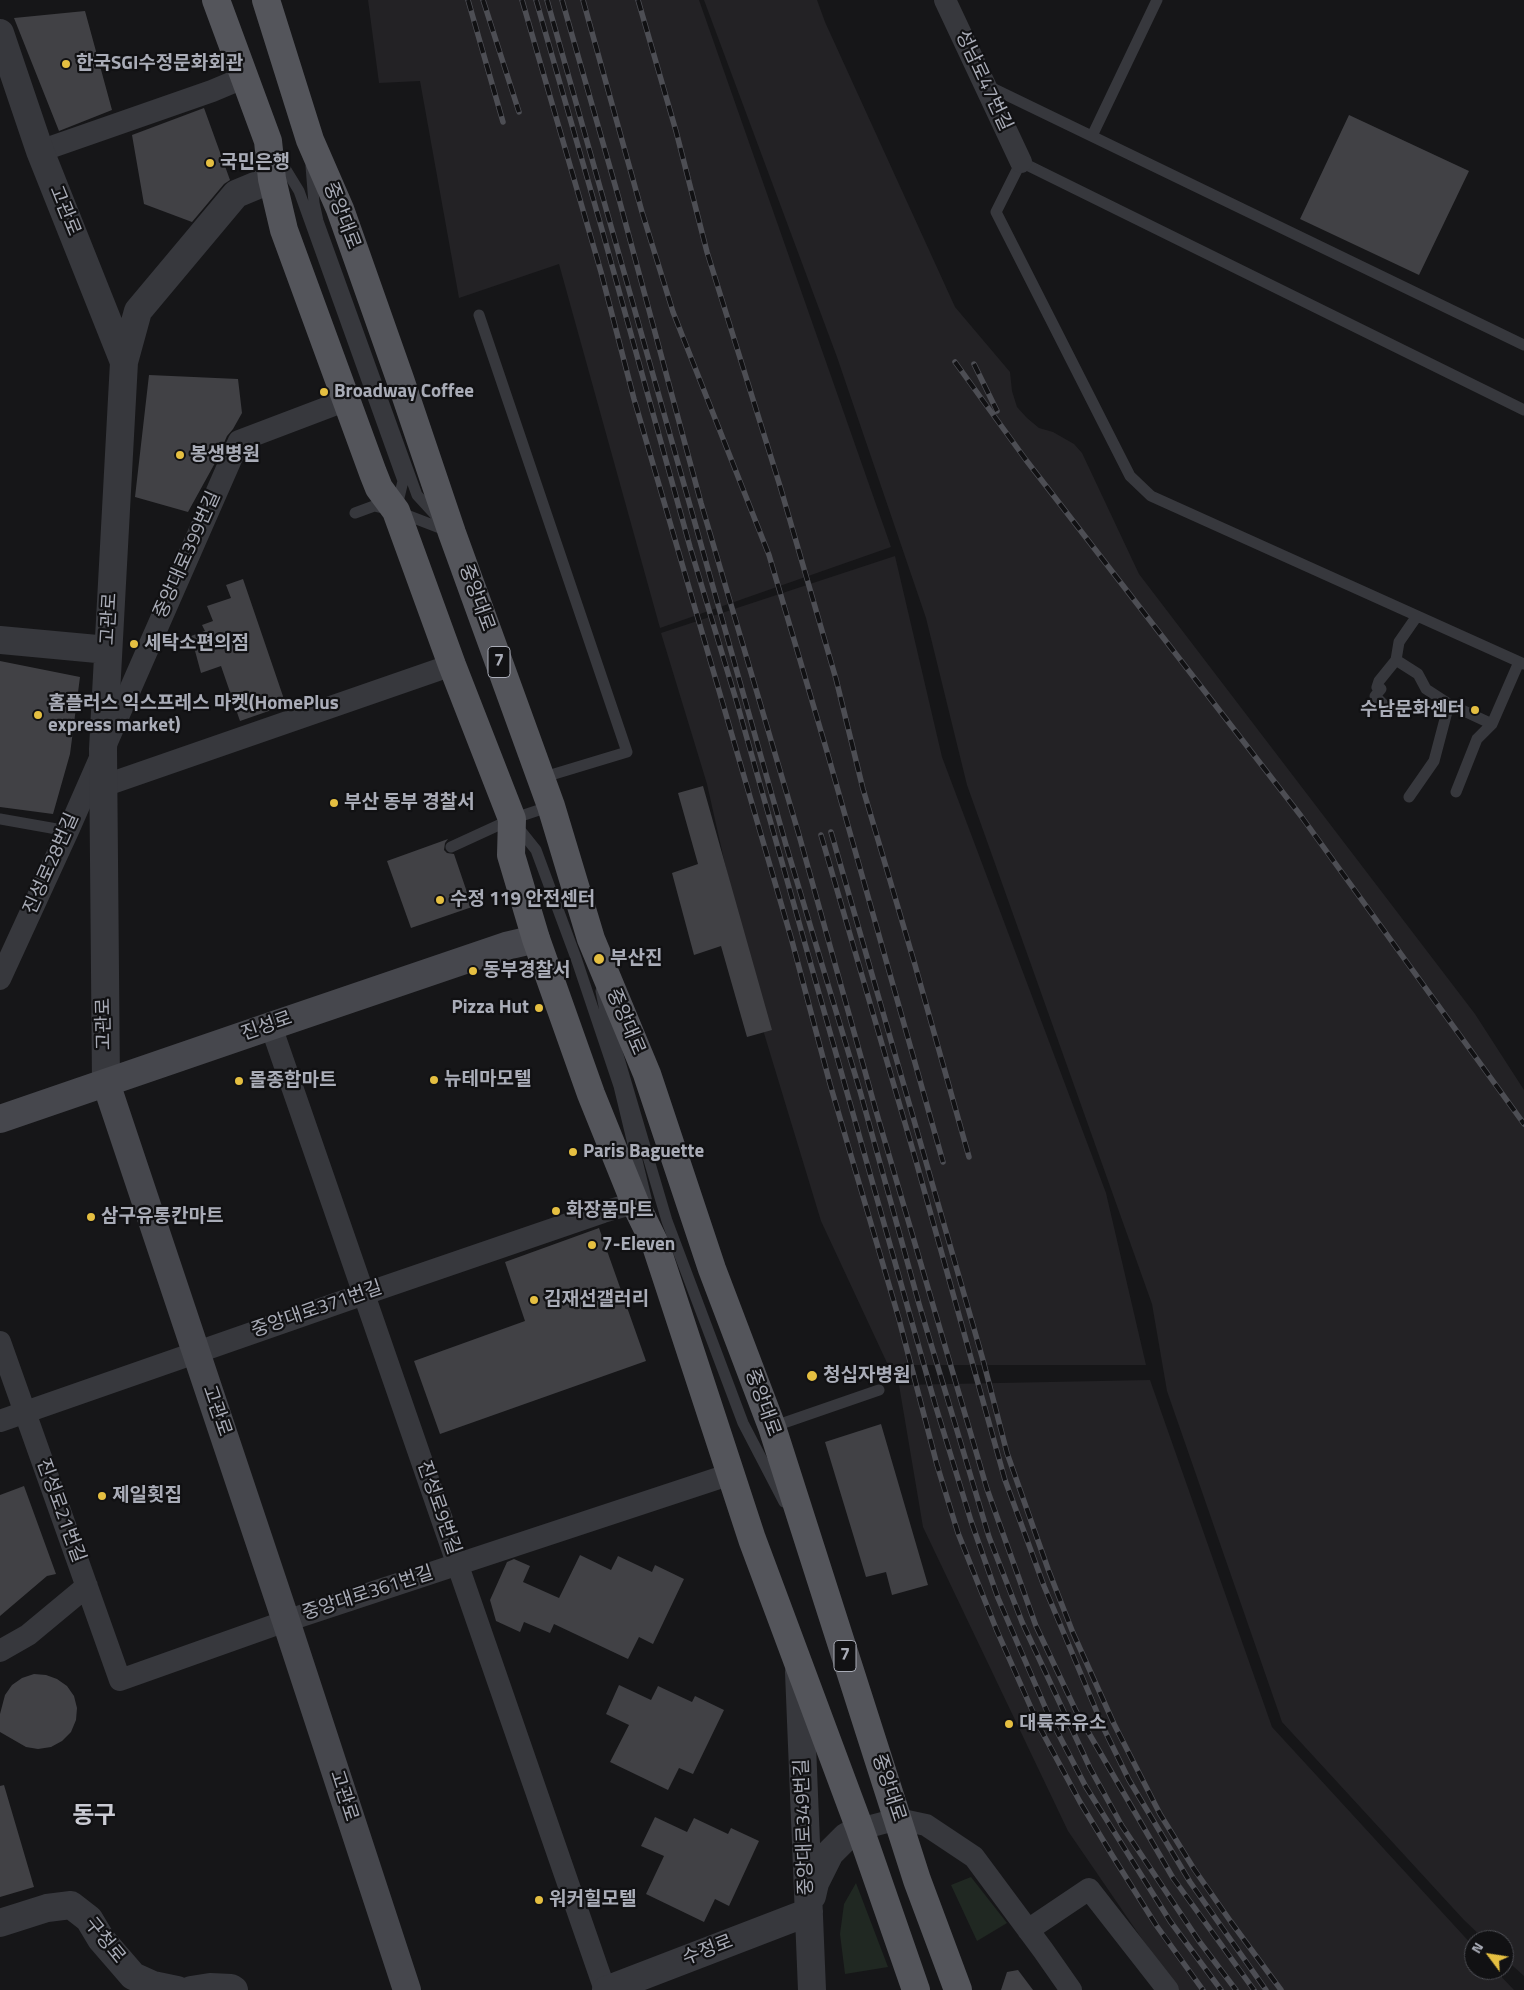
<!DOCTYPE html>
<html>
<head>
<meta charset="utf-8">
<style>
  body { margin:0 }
  #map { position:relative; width:1524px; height:1990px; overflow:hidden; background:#161618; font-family:"Titillium Web",sans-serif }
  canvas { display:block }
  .north { position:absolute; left:1464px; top:1930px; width:50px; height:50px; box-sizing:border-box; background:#111113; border:1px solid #4e4f55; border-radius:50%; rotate:301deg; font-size:14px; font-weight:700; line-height:20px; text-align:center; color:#a9acb7 }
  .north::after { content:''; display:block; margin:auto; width:18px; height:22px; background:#e5bf41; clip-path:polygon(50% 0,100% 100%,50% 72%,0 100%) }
</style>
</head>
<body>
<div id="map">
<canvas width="1524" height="1990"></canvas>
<div class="north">N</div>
</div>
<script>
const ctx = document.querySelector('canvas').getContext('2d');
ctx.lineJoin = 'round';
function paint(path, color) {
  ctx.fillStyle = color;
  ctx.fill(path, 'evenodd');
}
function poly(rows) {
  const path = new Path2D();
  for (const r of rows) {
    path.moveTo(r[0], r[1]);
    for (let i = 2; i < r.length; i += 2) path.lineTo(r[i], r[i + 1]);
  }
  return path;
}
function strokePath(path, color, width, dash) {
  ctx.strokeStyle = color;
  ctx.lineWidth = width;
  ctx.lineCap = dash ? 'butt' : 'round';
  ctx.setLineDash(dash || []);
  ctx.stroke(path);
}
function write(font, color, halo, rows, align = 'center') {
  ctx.font = font + ' "Titillium Web","Noto Sans KR",sans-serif';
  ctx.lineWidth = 4.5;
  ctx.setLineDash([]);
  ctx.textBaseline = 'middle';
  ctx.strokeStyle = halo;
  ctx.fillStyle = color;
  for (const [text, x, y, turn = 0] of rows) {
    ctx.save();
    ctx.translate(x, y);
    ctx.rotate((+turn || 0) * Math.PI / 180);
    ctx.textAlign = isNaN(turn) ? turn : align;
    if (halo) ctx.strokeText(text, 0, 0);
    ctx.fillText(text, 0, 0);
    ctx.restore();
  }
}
paint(poly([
  [368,0,699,0,891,547,660,628,559,264,459,298,420,81,379,83],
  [704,0,817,0,825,22,955,307,1010,372,1012,391,1017,407,1027,418,1039,428,1053,432,1074,444,1082,453,1139,574,1475,1014,1524,1090,1524,1976,1504,1958,1504,1940,1485,1940,1464,1920,1282,1722,1167,1391,1152,1304,967,785,926,618,837,357],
  [895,556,942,757,1106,1193,1146,1365,888,1365,821,1221,760,1020,707,784,661,633],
  [1150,1380,1272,1727,1474,1947,1474,1970,1495,1970,1514,1990,1177,1990,1068,1831,923,1527,899,1385]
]), '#232225');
paint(poly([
  [971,1877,1007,1923,977,1941,951,1885],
  [856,1883,888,1967,845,1974,840,1934,844,1904]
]), '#202822');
paint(poly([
  [85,11,112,110,59,131,14,18],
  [204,108,230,180,224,184,192,222,144,204,132,135],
  [1349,115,1469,171,1419,275,1300,219],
  [149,375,238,379,242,413,233,429,227,436,215,463,188,512,135,497],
  [243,579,286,705,240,721,221,666,201,673,191,636,205,631,202,625,213,621,207,606,231,598,226,585],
  [0,661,80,677,70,754,53,814,0,807],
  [703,786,772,1030,747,1037,721,946,694,955,672,873,698,864,678,793],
  [448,839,445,843,444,850,447,853,454,854,472,907,411,928,387,861],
  [599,1228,646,1361,440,1434,414,1361,525,1321,505,1262],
  [881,1424,928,1585,892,1595,886,1572,866,1577,825,1442],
  [24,1486,56,1574,47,1576,0,1616,0,1495],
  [580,1555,611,1570,618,1556,652,1572,655,1565,684,1579,653,1644,639,1637,628,1659,554,1624,550,1633,524,1622,520,1632,496,1621,490,1600,507,1562,514,1559,530,1566,523,1582,559,1598],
  [34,1674,46,1675,57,1679,67,1686,74,1696,77,1708,76,1720,71,1732,62,1741,51,1747,38,1749,26,1747,0,1732,0,1714,5,1695,12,1685,22,1678],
  [619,1685,651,1700,658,1686,692,1702,695,1696,724,1710,693,1774,679,1768,668,1790,610,1762,629,1725,606,1714],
  [4,1785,34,1887,0,1897,0,1786],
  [655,1817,687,1832,694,1818,728,1834,731,1828,759,1841,729,1906,715,1899,704,1922,646,1894,664,1856,641,1846],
  [1018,1970,1033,1990,1001,1990,1007,1972]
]), '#414145');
strokePath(poly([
  [988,86,1524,345],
  [1092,136,1157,0],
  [277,155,299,191,403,481,397,506],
  [311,166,314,203,318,221,417,495,439,519],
  [479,315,627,752,541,778],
  [1524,410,1021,162,996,212,1130,476,1151,496,1524,664],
  [355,513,374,506,396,511,448,531],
  [1396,660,1418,674,1426,689,1449,704,1492,724],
  [1383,704,1375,696,1381,689,1377,687,1379,681,1396,660,1399,642,1417,616],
  [1456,792,1477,739,1492,724,1519,662],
  [1409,797,1434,761,1449,704],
  [0,819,68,831],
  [516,825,536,850,576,958,619,1086,647,1202],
  [451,847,512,819,551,806],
  [601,991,605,1011,667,1221,743,1423,784,1502],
  [772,1427,879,1390]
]), '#37383d', 11);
strokePath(poly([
  [945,0,1021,162],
  [40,151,212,91,243,78],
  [103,786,452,665],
  [0,979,68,831,239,441,347,400],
  [271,1026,605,1990],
  [0,1342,120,1680,286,1621,731,1474],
  [0,1421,364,1294,603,1212,635,1203],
  [0,1651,28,1635,87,1586],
  [860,1829,898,1819,926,1825,974,1857,1043,1950,1071,1990],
  [1028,1930,1089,1889,1168,1990]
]), '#37383d', 22);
strokePath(poly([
  [0,33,40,151,124,362,103,749,106,1083],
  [124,362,138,311,236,194,272,179],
  [0,640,108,650],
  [799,1672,812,1990],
  [812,1896,815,1883,830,1853,846,1837,860,1829],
  [0,1923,47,1908,71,1905,89,1919,101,1939,133,1976,153,1985,177,1990],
  [191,1990,210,1987,231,1988,234,1990],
  [606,1990,809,1912]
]), '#37383d', 28);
strokePath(poly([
  [106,1083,286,1621,407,1990],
  [0,1119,271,1026,506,946,536,939]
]), '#46474d', 28);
strokePath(poly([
  [216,0,268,141,272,179,284,230,373,473,379,488,396,511,452,665,512,819,511,855,536,939,591,1094,635,1203,656,1246,752,1539,860,1829,916,1990],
  [266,0,310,140,340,209,400,379,452,533,551,806,591,939,647,1074,712,1269,772,1427,917,1880,958,1990]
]), '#54555b', 28);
const rail = poly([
  [468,0,503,122],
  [483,0,519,112],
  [522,0,601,272,634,399,792,941,830,1084,899,1319,937,1465,958,1533,997,1631,1040,1728,1080,1802,1112,1855,1156,1925,1203,1990],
  [536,0,601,226,690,547,737,703,935,1404,971,1521,998,1598,1049,1716,1086,1787,1170,1921,1221,1990],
  [547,0,786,845,860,1091,919,1304,989,1537,1022,1622,1090,1768,1122,1826,1199,1941,1236,1990],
  [562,0,619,199,701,503,799,835,876,1111,987,1489,1036,1626,1076,1711,1173,1878,1254,1990],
  [583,0,642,212,673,312,769,555,828,755,943,1162],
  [638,0,676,131,707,252,780,486,836,679,863,789,915,965,969,1157],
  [955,362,1026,460,1301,816,1524,1124],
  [974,364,997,411],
  [831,832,983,1360,1007,1453,1048,1569,1073,1633,1114,1724,1160,1814,1194,1869,1231,1922,1281,1990],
  [821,835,916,1161,1005,1480,1044,1586,1104,1729,1129,1780,1190,1882,1266,1990]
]);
strokePath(rail, '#4d4e54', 5.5);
strokePath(rail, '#111113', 4, [11]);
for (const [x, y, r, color] of [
  [66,64,5,"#e5bf41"],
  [210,163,5,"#e5bf41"],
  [324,392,5,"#e5bf41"],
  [180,455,5,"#e5bf41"],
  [134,644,5,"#e5bf41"],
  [1475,710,5,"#e5bf41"],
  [38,715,5,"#e5bf41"],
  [334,803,5,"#e5bf41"],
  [440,900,5,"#e5bf41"],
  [599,959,6,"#e5bf41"],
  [473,971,5,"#e5bf41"],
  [539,1008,5,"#e5bf41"],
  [434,1080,5,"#e5bf41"],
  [239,1081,5,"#e5bf41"],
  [573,1152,5,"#e5bf41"],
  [556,1211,5,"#e5bf41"],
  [91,1217,5,"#e5bf41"],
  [592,1245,5,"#e5bf41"],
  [534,1300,5,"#e5bf41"],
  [812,1376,6,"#e5bf41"],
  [102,1496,5,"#e5bf41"],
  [1009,1724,5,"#e5bf41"],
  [539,1900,5,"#e5bf41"]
]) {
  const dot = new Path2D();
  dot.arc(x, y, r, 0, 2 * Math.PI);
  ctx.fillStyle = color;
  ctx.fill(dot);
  strokePath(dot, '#111113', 2);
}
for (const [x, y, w] of [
  [499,662,22],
  [845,1656,22]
]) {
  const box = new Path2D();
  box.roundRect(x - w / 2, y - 15.5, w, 31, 4);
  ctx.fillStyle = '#111113';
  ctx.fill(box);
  strokePath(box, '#a9acb7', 1);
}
write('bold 18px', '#a9acb7', null, [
  ["7",499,662],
  ["7",845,1656]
]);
write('bold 19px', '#a9acb7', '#111113', [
  ["한국SGI수정문화회관",76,64],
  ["국민은행",220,163],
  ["Broadway Coffee",334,392],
  ["봉생병원",190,455],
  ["세탁소편의점",144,644],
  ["홈플러스 익스프레스 마켓(HomePlus",48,704],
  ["express market)",48,726],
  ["수남문화센터",1465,710,"right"],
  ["부산 동부 경찰서",344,803],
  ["수정 119 안전센터",450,900],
  ["부산진",610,959],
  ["동부경찰서",483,971],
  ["Pizza Hut",529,1008,"right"],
  ["뉴테마모텔",444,1080],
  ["몰종합마트",249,1081],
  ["Paris Baguette",583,1152],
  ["화장품마트",566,1211],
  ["삼구유통칸마트",101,1217],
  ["7-Eleven",602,1245],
  ["김재선갤러리",544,1300],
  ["청십자병원",823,1376],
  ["제일횟집",112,1496],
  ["대륙주유소",1019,1724],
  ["워커힐모텔",549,1900]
], 'left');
write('19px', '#a9acb7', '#111113', [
  ["성남로47번길",983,81,65],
  ["고관로",64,211,68],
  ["중앙대로",341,216,69],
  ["중앙대로399번길",188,555,-66],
  ["중앙대로",476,598,70],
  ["고관로",110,619,-87],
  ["진성로28번길",52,864,-66],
  ["중앙대로",625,1022,67],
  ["고관로",105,1024,-91],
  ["진성로",267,1027,-19],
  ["중앙대로371번길",317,1310,-19],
  ["중앙대로",762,1403,70],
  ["고관로",216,1411,71],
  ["진성로9번길",438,1508,71],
  ["진성로21번길",60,1511,70],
  ["중앙대로361번길",368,1594,-18],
  ["중앙대로",888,1788,72],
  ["고관로",343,1796,72],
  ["중앙대로349번길",805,1827,-92],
  ["구청로",104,1941,51],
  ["수정로",708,1951,-21]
]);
write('bold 24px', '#cacbd3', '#111113', [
  ["동구",94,1817]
]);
</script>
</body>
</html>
